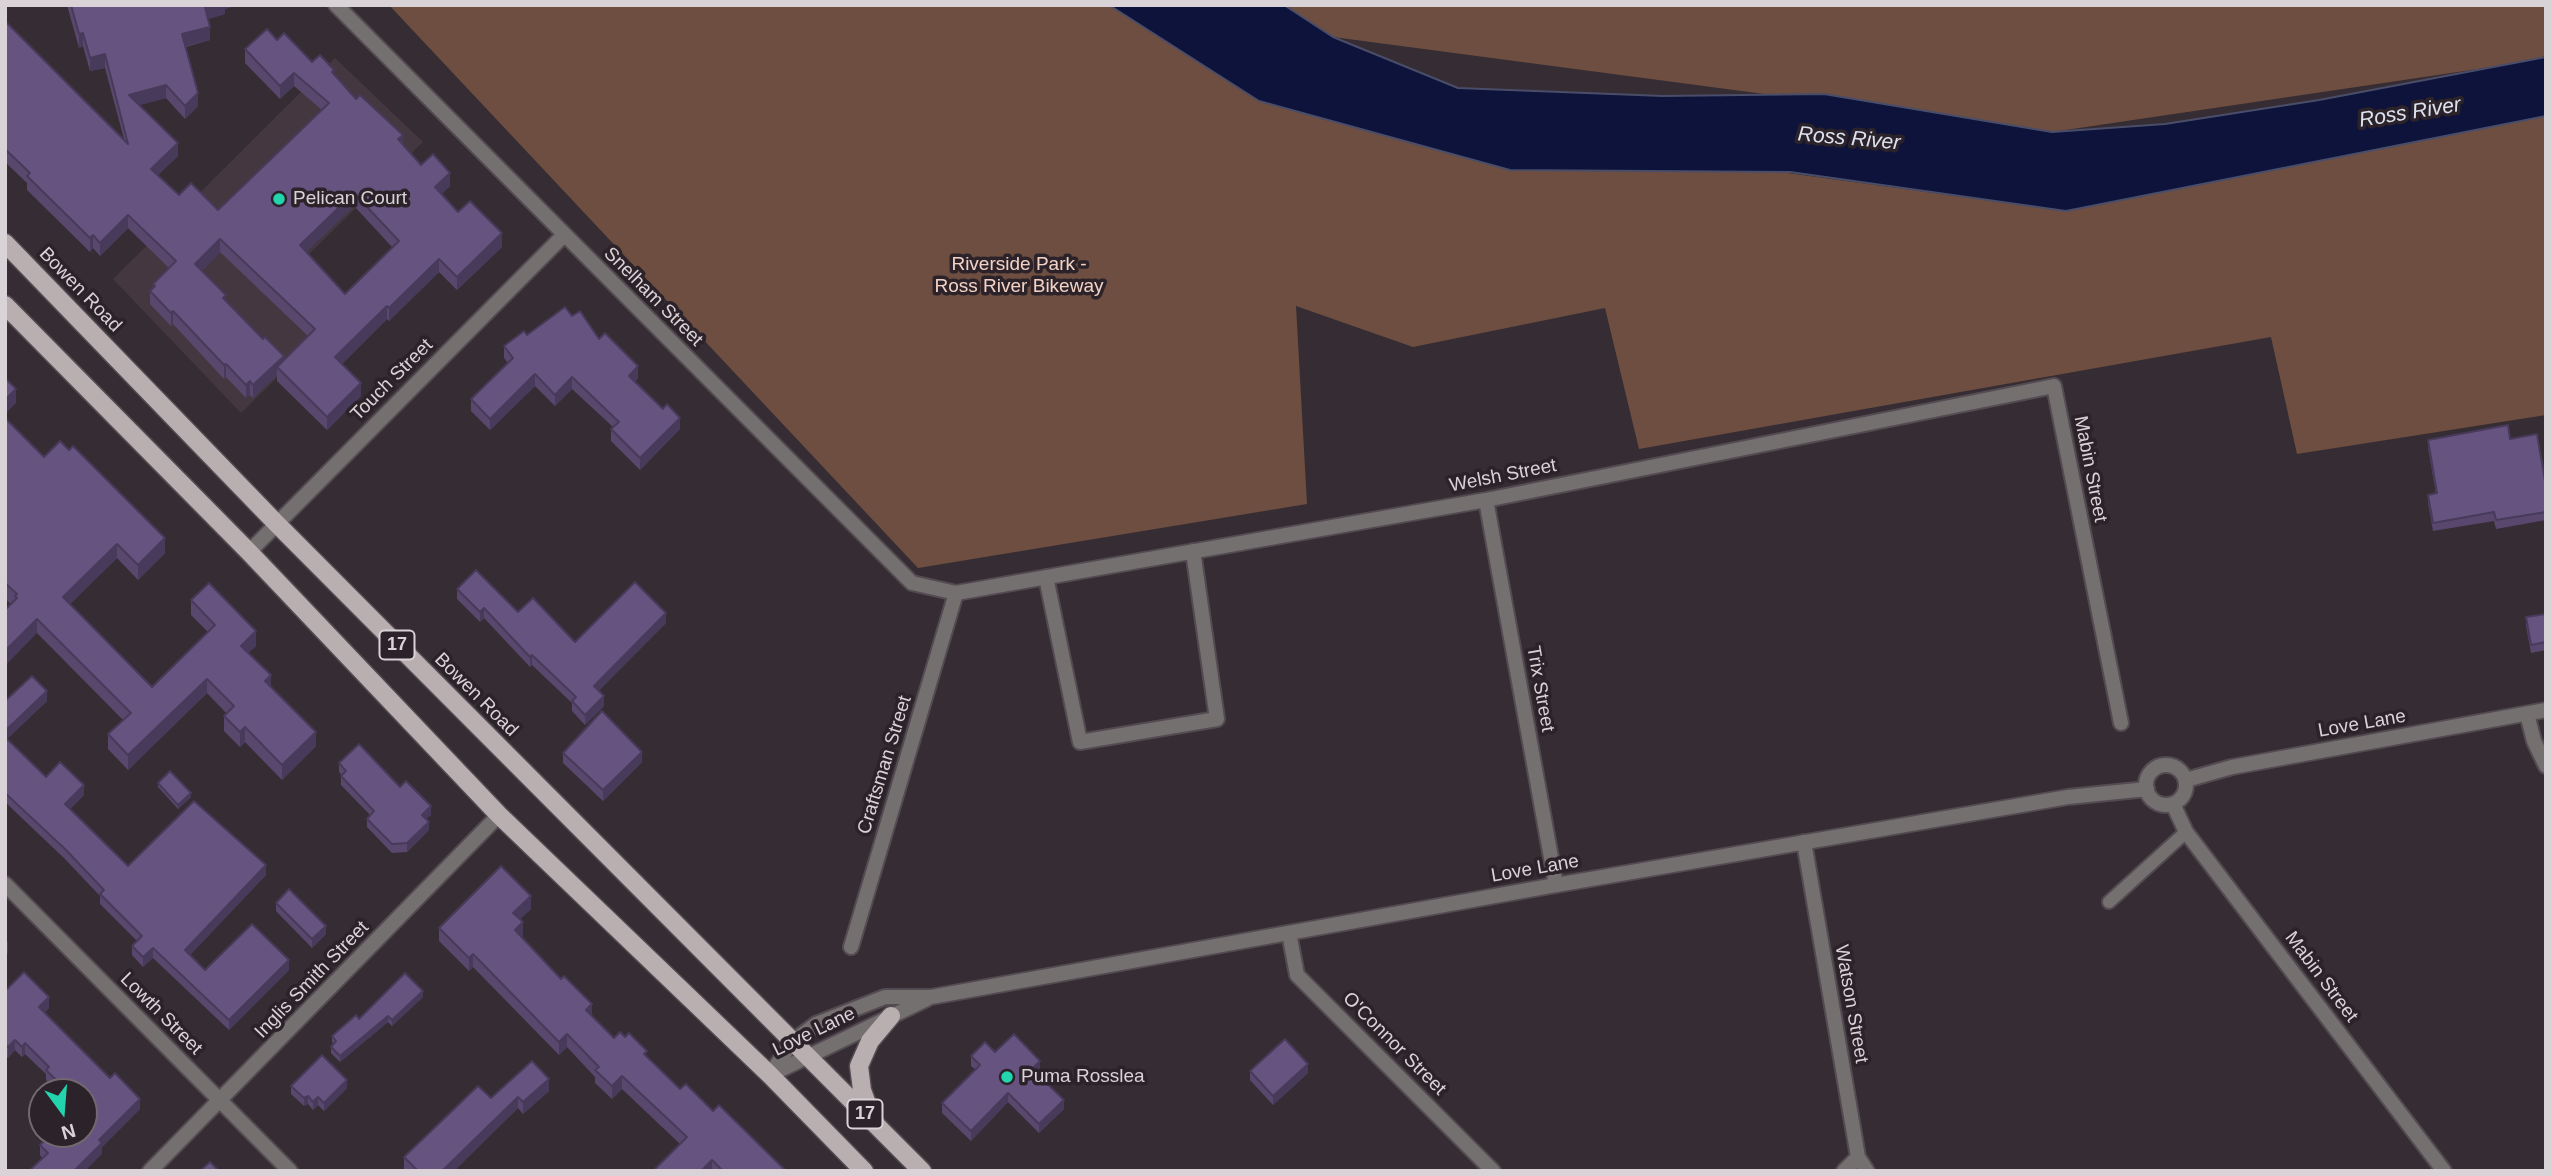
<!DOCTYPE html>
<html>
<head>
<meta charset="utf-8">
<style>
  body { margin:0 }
  #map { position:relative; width:2551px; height:1176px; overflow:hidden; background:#352d33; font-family:Arial,sans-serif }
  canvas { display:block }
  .frame { position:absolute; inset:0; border:7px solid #d9d3d7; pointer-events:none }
  .north { position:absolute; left:28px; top:1078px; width:70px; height:70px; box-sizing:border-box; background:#2b2329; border:2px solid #71696f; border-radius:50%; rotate:164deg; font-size:19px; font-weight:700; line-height:28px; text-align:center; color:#d9d3d7 }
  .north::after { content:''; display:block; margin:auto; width:24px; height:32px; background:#22d5af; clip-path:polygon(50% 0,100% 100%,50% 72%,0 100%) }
</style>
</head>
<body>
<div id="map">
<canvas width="2551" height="1176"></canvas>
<div class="frame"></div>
<div class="north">N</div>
</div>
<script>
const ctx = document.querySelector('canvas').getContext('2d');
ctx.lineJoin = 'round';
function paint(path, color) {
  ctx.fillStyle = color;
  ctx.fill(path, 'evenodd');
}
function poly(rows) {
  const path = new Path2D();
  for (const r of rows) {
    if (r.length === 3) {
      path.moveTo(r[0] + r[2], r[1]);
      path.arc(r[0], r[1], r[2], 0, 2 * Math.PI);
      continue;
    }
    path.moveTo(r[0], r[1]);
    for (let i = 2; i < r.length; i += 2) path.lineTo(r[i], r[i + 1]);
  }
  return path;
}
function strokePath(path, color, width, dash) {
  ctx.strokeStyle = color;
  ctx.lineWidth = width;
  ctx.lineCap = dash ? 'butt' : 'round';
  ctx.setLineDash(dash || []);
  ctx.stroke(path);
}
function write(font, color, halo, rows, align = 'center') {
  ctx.font = font + ' Arial,sans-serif';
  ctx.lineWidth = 7;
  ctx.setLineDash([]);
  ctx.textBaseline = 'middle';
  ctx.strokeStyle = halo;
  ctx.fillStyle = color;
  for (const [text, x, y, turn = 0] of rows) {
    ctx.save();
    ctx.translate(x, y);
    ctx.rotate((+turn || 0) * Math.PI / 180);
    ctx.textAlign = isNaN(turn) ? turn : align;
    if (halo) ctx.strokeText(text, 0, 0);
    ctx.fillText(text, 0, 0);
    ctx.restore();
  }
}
paint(poly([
  [335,58,423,142,308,255,350,306,241,413,113,279]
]), '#443740');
paint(poly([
  [389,5,1109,5,1259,101,2066,211,2546,116,2546,415,2297,454,2271,337,1639,449,1605,308,1413,347,1296,306,1307,504,918,568],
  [1271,5,2546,5,2546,54,2539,60,2052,132,1333,37]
]), '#6e4e41');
const water = poly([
  [1109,5,1284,5,1333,37,1458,88,1663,96,1824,94,2052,132,2165,124,2319,100,2546,57,2546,116,2066,211,1790,172,1510,170,1259,101,1109,5]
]);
paint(water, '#0d133a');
strokePath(water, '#4a4d69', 2);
const service = poly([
  [2109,902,2186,832]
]);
const minor = poly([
  [336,5,912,583,956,593,1486,500,2054,386,2121,723],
  [1486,500,1556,885],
  [249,552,563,236],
  [1046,577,1080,742,1217,719,1193,551],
  [2527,714,2534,741,2546,766],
  [2173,804,2186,832,2444,1171],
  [1804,842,1858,1157,1867,1171],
  [5,884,290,1171],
  [1289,933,1297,975,1493,1171],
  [851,947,956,593],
  [150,1171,499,815],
  [1844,1171,1858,1157]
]);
const tertiary = poly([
  [2166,785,20],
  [2186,780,2232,767,2546,710],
  [772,1074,927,999],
  [770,1075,792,1042,816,1024,885,997,931,997,1556,885,2068,797,2147,789]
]);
const primary = poly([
  [5,243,276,523,922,1171],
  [5,305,249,552,499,815,770,1075,864,1171],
  [873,1120,862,1090,859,1066,870,1041,891,1016]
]);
strokePath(service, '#534b51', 16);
strokePath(minor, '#534b51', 18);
strokePath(tertiary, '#534b51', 18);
strokePath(primary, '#534b51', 21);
strokePath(service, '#757070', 12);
strokePath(minor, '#757070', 14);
strokePath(tertiary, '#757070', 14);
strokePath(primary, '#baafb0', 18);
paint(poly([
  [67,5,234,5,234,6,225,9,225,14,208,19,210,40,186,47,198,106,185,119,166,98,139,105,178,156,158,175,179,195,218,210,322,110,294,86,280,99,245,63,245,49,277,40,312,62,334,74,356,99,403,145,421,165,450,186,441,194,458,212,502,247,457,290,439,272,389,321,387,319,342,364,361,396,327,430,277,381,277,375,253,398,250,395,246,398,226,377,224,379,173,324,171,326,150,304,150,291,153,287,153,284,169,268,128,228,100,256,93,248,90,252,27,190,27,183,5,162,5,21,124,139,105,68,90,71,83,46,79,48],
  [354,206,393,248,345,294,306,252],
  [220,252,308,336,284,361,226,302,202,271],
  [572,316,599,339,638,378,635,382,680,429,640,470,611,441,611,429,613,427,572,389,555,406,535,386,490,430,471,411,471,399,508,363,504,358,504,346,527,335],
  [5,418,44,457,165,553,138,580,117,558,70,604,152,687,208,632,191,615,191,600,256,646,248,653,271,687,316,746,282,780,245,742,240,747,224,731,224,716,227,714,207,693,128,770,108,749,108,734,123,720,37,633,5,598],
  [2510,439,2546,487,2546,520,2496,529,2494,521,2433,531,2428,503,2428,495,2436,494,2428,448,2428,440],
  [457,589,518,612,575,642,666,623,598,691,604,706,585,725,572,711,572,703,532,665,530,667,484,618,480,622,457,599],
  [2546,614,2546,650,2531,653,2526,626,2526,617],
  [5,701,47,701,7,739,46,777,84,795,70,809,128,866,266,875,190,955,205,970,289,970,229,1030,153,958,143,967,132,955,132,946,137,941,100,904,100,896,65,859,5,802],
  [563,753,642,762,603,801,563,763],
  [339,763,400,787,431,815,426,819,429,830,407,852,392,853,367,827,367,819,370,815,341,785,341,776,342,775,339,772],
  [158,783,191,797,178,809,158,787],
  [276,903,326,934,312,948,276,911],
  [531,909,520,919,523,935,521,937,592,1016,614,1038,647,1057,680,1089,713,1111,786,1171,653,1171,680,1144,622,1089,612,1099,595,1083,595,1077,567,1047,559,1055,473,967,469,971,439,941,439,928],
  [5,991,49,1008,44,1013,140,1109,102,1147,102,1154,42,1158,40,1155,40,1145,84,1134,84,1092,57,1092,46,1080,46,1074,25,1054,22,1057,15,1050,8,1058,5,1055],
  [423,997,392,1026,388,1022,340,1062,331,1053,331,1047,334,1044,332,1042,332,1036,359,1019],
  [995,1052,1040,1070,1037,1073,1064,1109,1039,1133,1008,1102,971,1141,942,1113,942,1103,976,1070,971,1066,971,1056],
  [1250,1071,1308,1073,1273,1105,1250,1080],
  [291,1086,347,1088,324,1111,318,1105,313,1110,308,1104,304,1106,291,1094],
  [549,1091,523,1114,518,1108,454,1171,406,1171,404,1169,404,1157,491,1098]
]), '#59476e');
paint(poly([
  [210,5,234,5,234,6,225,9,225,14,205,20,205,7],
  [210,27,210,40,182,47,182,34],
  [83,33,83,46,79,48,79,34],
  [105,54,105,68,90,71,90,58],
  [294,73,294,86,280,99,280,86],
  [166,85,166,98,129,108,129,95],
  [198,93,198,106,185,119,185,106],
  [403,135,403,148,398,139],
  [178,143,178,156,151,182,151,169],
  [450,173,450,186,435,201,435,187],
  [354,193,354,206,300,258,300,245],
  [128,215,128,228,100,256,100,243],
  [502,233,502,247,457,290,457,277],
  [93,235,93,248,90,252,90,238],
  [220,239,220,252,195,278,195,264],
  [439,259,439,272,389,321,389,308],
  [387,306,387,319,335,371,335,357],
  [173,311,173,324,171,326,171,313],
  [284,356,284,369,277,367,277,375,253,398,253,385],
  [226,364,226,377,224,379,224,365],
  [638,366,638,378,629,387,629,376],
  [535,374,535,386,490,430,490,419],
  [572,377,572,389,555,406,555,395],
  [250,381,250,395,246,398,246,385],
  [361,383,361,396,327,430,327,417],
  [16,389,16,403,5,414,5,400],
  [680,418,680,429,640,470,640,458],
  [165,538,165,553,138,580,138,565],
  [117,544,117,558,63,611,63,597],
  [484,608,484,618,480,622,480,612],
  [666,613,666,623,594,696,594,686],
  [37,619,37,633,5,666,5,651],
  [256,631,256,646,241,660,241,646],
  [532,655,532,665,530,667,530,657],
  [271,675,271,690,265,681],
  [207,679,207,693,128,770,128,755],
  [47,691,47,701,5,741,5,731],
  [604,696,604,706,585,725,585,715],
  [245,727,245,742,240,747,240,732],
  [316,732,316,746,282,780,282,765],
  [642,752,642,762,603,801,603,790],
  [84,785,84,795,65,814,65,804],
  [191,793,191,797,178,809,178,805],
  [431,806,431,815,422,823,422,815],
  [429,822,429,830,407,852,407,843],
  [266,865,266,875,185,960,185,950],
  [531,896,531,909,513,926,513,913],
  [523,922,523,935,515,943,515,930],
  [326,926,326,934,312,948,312,939],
  [8,941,8,953,5,955,5,944],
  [153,948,153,958,143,967,143,957],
  [473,954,473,967,469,971,469,958],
  [289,960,289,970,229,1030,229,1020],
  [423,991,423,997,392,1026,392,1020],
  [49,997,49,1008,39,1018,39,1007],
  [592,1004,592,1017,586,1010],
  [388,1016,388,1022,340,1062,340,1056],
  [567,1034,567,1047,559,1055,559,1042],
  [15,1040,15,1050,8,1058,8,1047],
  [25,1043,25,1054,22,1057,22,1047],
  [1040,1061,1040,1070,1032,1078,1032,1069],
  [1308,1064,1308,1073,1273,1105,1273,1096],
  [622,1076,622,1089,612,1099,612,1086],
  [549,1079,549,1091,523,1114,523,1102],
  [347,1080,347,1088,324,1111,324,1103],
  [1008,1093,1008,1102,971,1141,971,1131],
  [308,1096,308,1104,304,1106,304,1098],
  [318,1097,318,1105,313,1110,313,1102],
  [518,1097,518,1108,454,1171,442,1171],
  [140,1099,140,1109,102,1147,102,1154,85,1171,74,1171,99,1140],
  [1064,1100,1064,1109,1039,1133,1039,1124],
  [712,1160,712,1171,701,1171]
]), '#483a5a');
const building = poly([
  [71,5,210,5,205,7,210,27,182,34,198,93,185,106,166,85,129,95,178,143,151,169,179,195,191,183,218,210,329,103,294,73,280,86,245,49,267,29,277,40,284,33,312,62,320,55,334,70,332,72,356,99,360,95,403,135,398,139,421,165,433,154,450,173,435,187,458,212,470,201,502,233,457,277,439,259,389,308,387,306,335,357,361,383,327,417,277,367,315,329,220,239,195,264,226,295,223,298,263,339,265,337,284,356,253,385,250,381,246,385,226,364,224,365,173,311,171,313,150,291,155,286,153,284,176,261,128,215,100,243,93,235,90,238,27,176,30,173,5,149,5,21,128,144,105,54,90,58,83,33,79,34,71,5],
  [354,193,399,241,345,294,300,245,354,193],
  [565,307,572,316,580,311,599,339,605,333,638,366,629,376,663,409,667,404,680,418,640,458,611,429,619,422,572,377,555,395,535,374,490,419,471,399,513,358,504,346,524,331,527,335,565,307],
  [5,378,16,389,5,400,5,378],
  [5,418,44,457,60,441,69,450,73,446,165,538,138,565,117,544,63,597,152,687,215,625,191,600,209,583,256,631,241,646,271,675,265,681,316,732,282,765,245,727,240,732,224,716,234,706,207,679,128,755,108,734,131,713,37,619,5,651,5,610,17,598,15,596,17,594,5,583,5,418],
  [2508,425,2510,439,2537,434,2546,487,2546,512,2496,520,2494,512,2433,523,2428,495,2437,493,2428,440,2508,425],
  [476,570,518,612,533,598,575,642,635,582,666,613,594,686,604,696,585,715,572,701,576,697,532,655,530,657,484,608,480,612,457,589,476,570],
  [2546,614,2546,642,2531,645,2526,617,2546,614],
  [32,676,47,691,5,731,5,701,32,676],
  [602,711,642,752,603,790,563,753,602,711],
  [5,737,46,777,60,762,84,785,65,804,128,866,194,801,266,865,185,950,205,970,252,924,289,960,229,1020,153,948,143,957,132,946,142,936,100,894,104,890,65,849,5,793,5,737],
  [359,744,400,787,406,781,431,806,422,815,429,822,407,843,392,844,367,819,374,811,341,776,346,771,339,763,359,744],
  [170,771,191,793,178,805,158,783,170,771],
  [501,866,531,896,513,913,523,922,515,930,561,979,564,976,592,1004,586,1010,614,1038,620,1032,625,1037,629,1033,647,1051,644,1054,680,1089,686,1084,713,1111,719,1105,786,1171,723,1171,712,1160,701,1171,653,1171,687,1137,622,1076,612,1086,595,1070,599,1067,567,1034,559,1042,473,954,469,958,439,928,501,866],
  [289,889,326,926,312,939,276,903,289,889],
  [24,972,49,997,39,1007,110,1078,115,1073,140,1099,99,1140,102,1143,74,1171,29,1171,48,1153,40,1145,51,1134,84,1134,84,1092,68,1092,46,1070,49,1067,25,1043,22,1047,15,1040,8,1047,5,1044,5,991,24,972],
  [405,973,423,991,392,1020,388,1016,340,1056,331,1047,336,1041,332,1036,356,1015,359,1019,405,973],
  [1014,1034,1040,1061,1032,1069,1064,1100,1039,1124,1008,1093,971,1131,942,1103,980,1065,971,1056,985,1042,995,1052,1014,1034],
  [1285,1039,1308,1064,1273,1096,1250,1071,1285,1039],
  [322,1055,347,1080,324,1103,318,1097,313,1102,308,1096,304,1098,291,1086,322,1055],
  [532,1061,549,1079,523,1102,518,1097,442,1171,418,1171,404,1157,478,1086,491,1098,532,1061],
  [210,1162,219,1171,200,1171,210,1162]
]);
paint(building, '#675380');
strokePath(building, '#483a5a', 2);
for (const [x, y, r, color] of [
  [279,199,7,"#22d5af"],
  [1007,1077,7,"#22d5af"]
]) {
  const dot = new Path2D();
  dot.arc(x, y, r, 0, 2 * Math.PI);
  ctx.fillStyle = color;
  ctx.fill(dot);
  strokePath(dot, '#2b2329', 2.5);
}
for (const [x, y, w] of [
  [397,645,35],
  [865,1114,35]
]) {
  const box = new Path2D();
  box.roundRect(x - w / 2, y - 14.5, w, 29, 5);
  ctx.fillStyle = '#2b2329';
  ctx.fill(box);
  strokePath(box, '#d9d3d7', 2);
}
write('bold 18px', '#d9d3d7', null, [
  ["17",397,645],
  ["17",865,1114]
]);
write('19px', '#d9d3d7', '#2b2329', [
  ["Pelican Court",293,199],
  ["Puma Rosslea",1021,1077]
], 'left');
write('19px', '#f3d2c5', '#2b2329', [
  ["Riverside Park -",1019,265],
  ["Ross River Bikeway",1019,287]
]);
write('19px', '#d9d3d7', '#2b2329', [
  ["Bowen Road",80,290,46],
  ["Snelham Street",653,297,45],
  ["Touch Street",392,380,-45],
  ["Mabin Street",2090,469,79],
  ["Welsh Street",1503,476,-11],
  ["Trix Street",1540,689,80],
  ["Bowen Road",476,695,45],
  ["Love Lane",2362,724,-10],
  ["Craftsman Street",885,765,-73],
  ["Love Lane",1535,869,-10],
  ["Mabin Street",2321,977,53],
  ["Inglis Smith Street",312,980,-46],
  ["Watson Street",1851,1004,80],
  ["Lowth Street",161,1014,45],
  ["Love Lane",814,1032,-26],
  ["O'Connor Street",1394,1044,45]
]);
write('italic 21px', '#dde2f1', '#2b2329', [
  ["Ross River",2410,113,-9],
  ["Ross River",1849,139,5]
]);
</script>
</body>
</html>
